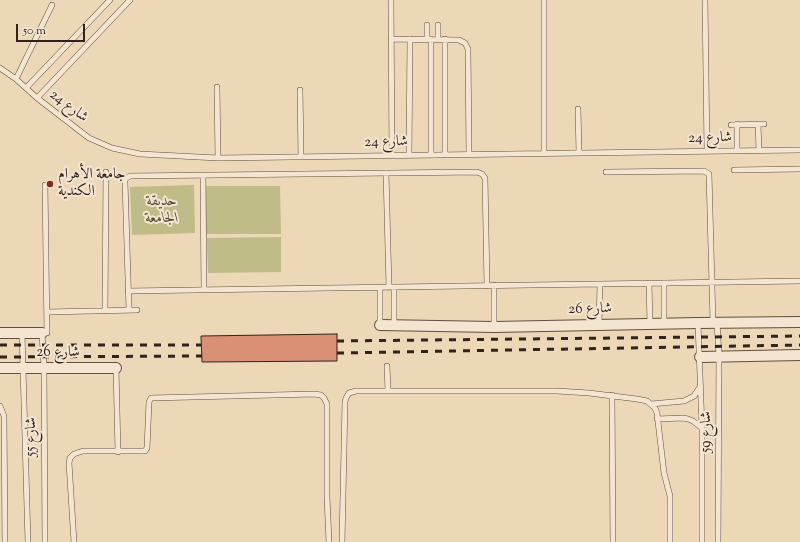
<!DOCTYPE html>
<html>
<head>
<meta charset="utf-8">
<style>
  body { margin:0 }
  #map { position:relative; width:800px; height:542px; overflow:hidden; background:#ecd7b6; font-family:"Sorts Mill Goudy",serif }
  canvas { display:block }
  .scale { position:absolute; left:16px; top:24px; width:69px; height:18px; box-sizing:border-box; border:2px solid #30221d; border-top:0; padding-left:5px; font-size:12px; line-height:14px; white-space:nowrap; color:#30221d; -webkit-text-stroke:3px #f3e5d0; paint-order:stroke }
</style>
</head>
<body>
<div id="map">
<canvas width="800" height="542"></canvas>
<div class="scale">50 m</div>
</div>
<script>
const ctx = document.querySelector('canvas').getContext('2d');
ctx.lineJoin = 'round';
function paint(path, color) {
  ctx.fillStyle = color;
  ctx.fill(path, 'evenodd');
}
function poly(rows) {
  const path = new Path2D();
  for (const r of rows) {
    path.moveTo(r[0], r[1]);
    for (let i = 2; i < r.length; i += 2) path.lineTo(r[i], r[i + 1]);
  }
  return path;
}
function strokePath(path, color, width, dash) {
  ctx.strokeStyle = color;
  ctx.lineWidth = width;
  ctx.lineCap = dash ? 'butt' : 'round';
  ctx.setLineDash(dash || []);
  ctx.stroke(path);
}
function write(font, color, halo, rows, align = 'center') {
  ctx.font = font + ' "Sorts Mill Goudy",Amiri,serif';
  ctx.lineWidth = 4;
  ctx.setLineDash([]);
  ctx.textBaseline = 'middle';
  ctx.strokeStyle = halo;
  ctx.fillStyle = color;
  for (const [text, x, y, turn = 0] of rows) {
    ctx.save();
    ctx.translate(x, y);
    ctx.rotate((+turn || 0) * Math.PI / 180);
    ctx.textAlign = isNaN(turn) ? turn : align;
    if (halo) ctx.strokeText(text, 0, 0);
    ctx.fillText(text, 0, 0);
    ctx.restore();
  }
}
paint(poly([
  [194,185,195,233,132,235,130,187],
  [206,186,280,186,281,234,206,234],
  [281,237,281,272,208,273,207,238]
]), '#bfbc88');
const building = poly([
  [337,334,337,361,202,362,201,336,337,334]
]);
paint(building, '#da9075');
strokePath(building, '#30221d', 1);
const service = poly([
  [391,0,392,155],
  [705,0,707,151],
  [391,39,459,40,465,43,468,49,469,154],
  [427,39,427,25],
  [438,40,438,25],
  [0,68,16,79,37,98,89,138,112,148,140,154,218,158,800,150],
  [16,79,52,5],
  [217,87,218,158],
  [26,88,110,0],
  [300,90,301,157],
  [37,98,130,0],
  [578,109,579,153],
  [737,124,737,151],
  [758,124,759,150],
  [731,125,764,124],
  [544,153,544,0],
  [409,155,410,39],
  [431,155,431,39],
  [445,155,445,39],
  [734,170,800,169],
  [606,172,704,171,709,174,713,323],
  [386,173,389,287],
  [203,175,204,290],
  [45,185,47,333],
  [649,283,650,324],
  [380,287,380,325],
  [128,291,800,281],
  [129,310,125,182,125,179,130,176,477,172,482,174,485,178,487,286],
  [105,311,106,172],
  [47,312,137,310],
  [717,322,719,356,718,542],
  [698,323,702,428,702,542],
  [664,324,664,283],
  [394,325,394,287],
  [599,325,600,284],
  [494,327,494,285],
  [22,333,28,542],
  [42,333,44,367,45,542],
  [387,366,388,391],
  [116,368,118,452],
  [612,395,613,542],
  [651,404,684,401,694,396,700,387],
  [0,406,4,416,5,542],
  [657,419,683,418,688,419,693,421,702,428],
  [74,542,69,463,70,458,74,454,83,451,145,451,147,448,149,402,151,398,314,394,321,395,324,398,327,404,327,497,329,542],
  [342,542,345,402,346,398,349,393,356,391,557,391,589,393,637,399,647,401,655,408,657,413,664,473,670,496,670,542]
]);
const minor = poly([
  [380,325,494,327,698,323,800,322],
  [0,333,42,333],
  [700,357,800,355],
  [0,368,116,368]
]);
strokePath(service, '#5f4f43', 6);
strokePath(minor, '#5f4f43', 12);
strokePath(service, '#f3e5d0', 5);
strokePath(minor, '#f3e5d0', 10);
strokePath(poly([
  [337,341,800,336],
  [0,345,201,345],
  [337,353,800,345],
  [0,357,202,356]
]), '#30221d', 3, [7, 7]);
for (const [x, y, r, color] of [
  [50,184,4,"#8f2418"]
]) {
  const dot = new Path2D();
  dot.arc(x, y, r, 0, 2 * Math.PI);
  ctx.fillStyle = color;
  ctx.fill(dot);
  strokePath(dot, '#f3e5d0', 1.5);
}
write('15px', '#30221d', '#f3e5d0', [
  ["شارع 24",68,107,37],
  ["شارع 24",710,139,-1],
  ["شارع 24",386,143,-1],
  ["شارع 26",590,310,-1],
  ["شارع 26",58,353],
  ["شارع 59",707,432,-90],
  ["شارع 55",32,437,-90]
]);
write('15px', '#30221d', '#f3e5d0', [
  ["جامعة الأهرام",58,175],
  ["الكندية",58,192]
], 'left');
write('italic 15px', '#544838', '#f3e5d0', [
  ["حديقة",162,202],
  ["الجامعة",162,219]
]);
</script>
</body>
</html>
